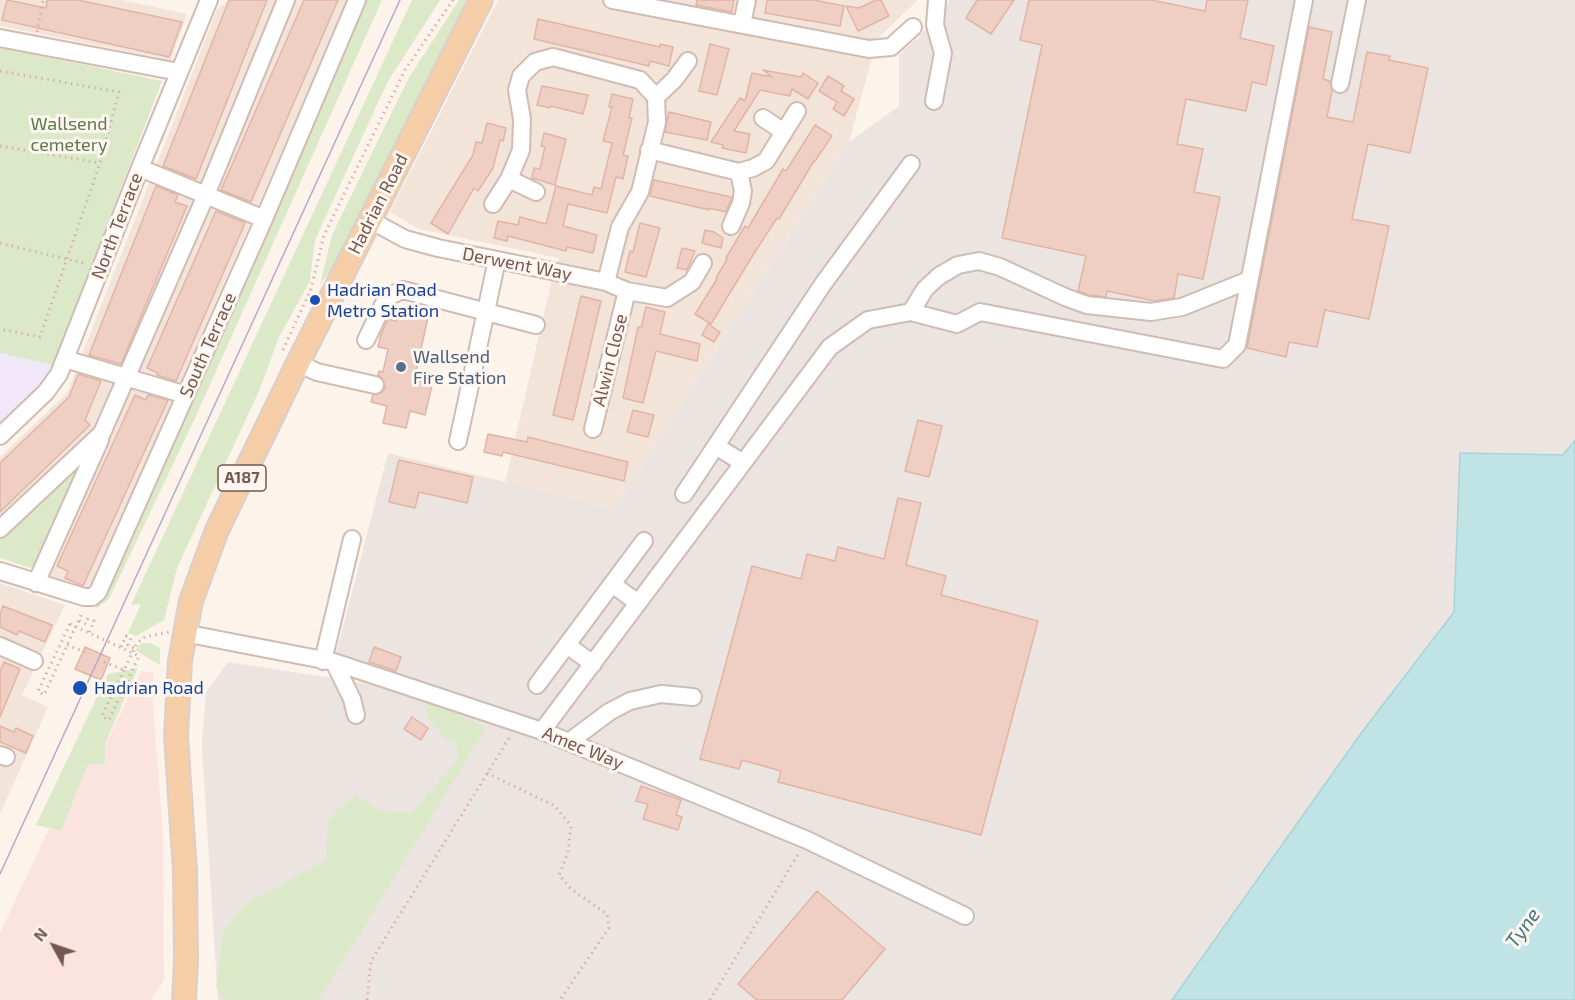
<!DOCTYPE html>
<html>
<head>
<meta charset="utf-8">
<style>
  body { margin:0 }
  #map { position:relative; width:1575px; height:1000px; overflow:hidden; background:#fcf3eb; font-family:"Exo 2",sans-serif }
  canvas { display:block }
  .north { position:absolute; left:24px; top:916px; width:60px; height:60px; -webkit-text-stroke:4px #fef7f1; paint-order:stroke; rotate:310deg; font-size:16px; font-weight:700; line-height:24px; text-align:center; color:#76574f }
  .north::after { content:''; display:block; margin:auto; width:21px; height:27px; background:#76574f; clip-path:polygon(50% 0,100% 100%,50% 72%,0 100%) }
</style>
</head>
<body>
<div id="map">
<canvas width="1575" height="1000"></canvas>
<div class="north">N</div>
</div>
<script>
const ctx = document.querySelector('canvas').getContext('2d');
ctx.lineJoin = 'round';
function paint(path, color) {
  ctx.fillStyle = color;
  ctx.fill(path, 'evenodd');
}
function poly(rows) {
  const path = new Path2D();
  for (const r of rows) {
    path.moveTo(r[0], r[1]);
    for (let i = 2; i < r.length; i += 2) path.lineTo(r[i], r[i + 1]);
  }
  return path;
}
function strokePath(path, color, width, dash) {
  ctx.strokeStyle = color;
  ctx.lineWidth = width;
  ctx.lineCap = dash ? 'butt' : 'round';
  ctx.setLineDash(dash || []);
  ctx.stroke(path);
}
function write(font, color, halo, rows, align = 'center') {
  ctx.font = font + ' "Exo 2",sans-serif';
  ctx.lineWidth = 6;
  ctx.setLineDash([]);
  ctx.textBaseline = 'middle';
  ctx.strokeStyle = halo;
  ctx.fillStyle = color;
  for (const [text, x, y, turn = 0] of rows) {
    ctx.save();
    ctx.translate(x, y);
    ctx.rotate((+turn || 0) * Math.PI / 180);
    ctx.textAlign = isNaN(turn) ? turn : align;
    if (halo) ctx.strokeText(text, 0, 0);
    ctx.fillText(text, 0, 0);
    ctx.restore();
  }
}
paint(poly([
  [0,0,122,0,187,14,171,60,0,26],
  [228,0,348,0,90,589,47,575,97,462,78,450,0,523,0,457,67,393,217,10],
  [498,0,918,0,877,39,849,142,613,509,505,483,552,279,559,258,419,229,390,212],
  [0,583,65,605,22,695,48,707,0,814]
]), '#f3e4da');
paint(poly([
  [141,671,154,672,152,692,163,834,164,980,151,1000,0,1000,0,933,77,769,100,755]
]), '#fbe4e0');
paint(poly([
  [950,0,1575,0,1575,439,1563,455,1460,453,1454,612,1362,732,1172,1000,218,1000,202,746,206,692,228,662,383,686,334,662,388,453,613,509,849,142,899,106,899,55,926,29]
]), '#ebe4e0');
paint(poly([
  [0,353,53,365,47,376,39,389,0,425]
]), '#f0e7f8');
paint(poly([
  [365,0,382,0,195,418,109,599,94,610,153,491],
  [412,0,440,0,387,83,315,240,310,281,279,337,259,391,177,568,164,620,136,636,128,633,141,604,131,605],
  [459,0,474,0,353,239,320,285,332,235,408,79],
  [0,47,162,81,53,365,0,353],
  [74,468,80,469,41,561,30,568,0,558,0,535],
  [144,643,150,643,160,648,160,665,135,650,139,645],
  [138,668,105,744,105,764,88,764,61,831,36,825,108,674],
  [424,698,486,728,319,1000,223,1000,216,986,223,933,246,904,326,860,329,818,356,795,379,810,411,813,458,760,456,743,446,739,427,717]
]), '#dbe9c9');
const water = poly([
  [1575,440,1575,1000,1172,1000,1362,732,1454,612,1460,453,1563,455,1575,440]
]);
paint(water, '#c0e4e5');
strokePath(water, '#a7d5d6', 1.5);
const building = poly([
  [7,0,46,8,47,0,78,0,182,22,169,57,2,20,7,0],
  [229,0,267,0,196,179,163,166,229,0],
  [304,0,338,0,251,202,221,190,304,0],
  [697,0,734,0,732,12,696,5,697,0],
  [767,0,814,0,844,6,840,26,765,13,767,0],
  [876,0,881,0,889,16,858,31,846,6,859,8,876,0],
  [977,0,1014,0,991,34,966,18,977,0],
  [1029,0,1151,0,1205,11,1207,0,1248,0,1240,38,1274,46,1266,85,1252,82,1246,111,1186,99,1177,144,1203,149,1194,192,1220,197,1203,279,1178,274,1174,298,1155,301,1107,291,1106,297,1089,295,1078,291,1086,256,1002,238,1042,45,1020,40,1029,0],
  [538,19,660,47,660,44,673,47,669,66,650,61,649,66,534,39,538,19],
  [1309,27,1332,32,1323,79,1330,81,1332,91,1327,117,1353,122,1367,52,1390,56,1389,60,1428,68,1410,153,1368,144,1352,219,1389,226,1369,319,1325,310,1317,347,1289,342,1286,357,1247,348,1309,27],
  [710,44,729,49,717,95,699,91,710,44],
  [763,70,801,77,803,73,818,83,808,99,792,89,790,96,760,90,734,131,750,134,746,153,722,148,723,145,711,142,740,98,745,101,752,73,772,77,763,70],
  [828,76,844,86,841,91,854,99,844,116,833,109,837,102,819,91,828,76],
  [542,86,588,95,583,114,551,106,550,108,537,105,542,86],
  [612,94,633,99,629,118,632,118,623,155,628,156,623,179,616,177,607,213,568,204,563,226,597,235,593,253,567,247,566,251,508,236,507,241,494,238,498,221,518,225,520,217,546,224,556,186,592,195,594,187,601,189,612,143,603,141,612,107,609,107,612,94],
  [669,112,711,122,707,140,665,132,669,112],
  [487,123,506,128,503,141,500,140,493,168,478,191,474,188,448,234,431,223,473,155,476,142,482,143,487,123],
  [815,125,832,136,815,161,814,161,779,219,777,218,753,255,711,324,695,314,717,279,716,278,727,259,726,258,745,226,748,228,783,169,786,171,815,125],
  [544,133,566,139,555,185,532,178,534,168,540,169,545,147,541,146,544,133],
  [654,180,731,197,731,200,726,212,709,208,709,210,650,196,654,180],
  [156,186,178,195,175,202,187,206,121,364,89,355,156,186],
  [216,211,245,223,176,381,157,375,158,373,147,368,216,211],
  [640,223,660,228,646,277,625,272,630,251,633,252,640,223],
  [705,230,714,232,723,238,721,248,702,243,705,230],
  [682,248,695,251,687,270,677,268,682,248],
  [581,296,601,301,573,420,553,415,581,296],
  [400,306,429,313,414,380,432,385,425,415,410,411,406,428,383,423,387,406,371,402,373,395,382,392,385,387,382,378,378,375,379,371,383,372,388,349,378,347,381,334,388,319,396,321,400,306],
  [646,307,665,312,660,334,700,344,697,361,656,351,643,403,623,398,638,327,641,328,646,307],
  [708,324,720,332,714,342,702,335,708,324],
  [78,374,101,381,85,420,90,425,0,512,0,463,69,397,78,374],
  [135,395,146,400,148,395,168,400,83,586,65,578,68,571,57,566,135,395],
  [633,410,654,415,648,437,627,432,633,410],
  [918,420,942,426,929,477,905,471,918,420],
  [488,434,527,442,528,437,628,462,624,481,503,452,502,456,484,452,488,434],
  [399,460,473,477,467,503,419,492,415,508,389,502,399,460],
  [898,498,921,503,906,565,946,576,941,595,1038,621,981,835,778,782,781,771,742,760,739,769,700,759,752,566,801,579,807,554,835,561,838,547,884,559,898,498],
  [3,606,52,625,45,642,19,631,17,635,0,627,0,615,3,606],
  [85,647,110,658,101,680,75,669,85,647],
  [374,647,401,657,396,671,369,662,374,647],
  [4,662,20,669,0,717,0,672,4,662],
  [412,717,428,728,421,740,404,729,412,717],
  [0,726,14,732,16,728,33,736,26,753,0,742,0,726],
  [641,786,681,800,676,815,682,817,678,830,643,819,648,804,636,801,641,786],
  [817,891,885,949,842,1000,757,1000,738,984,817,891]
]);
paint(building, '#efcfc4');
strokePath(building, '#e1b4a5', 1.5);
const minor = poly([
  [612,0,869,49,891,47,913,27],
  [742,24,747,0],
  [0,38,179,72],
  [1340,84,1357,0],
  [656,97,674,80,688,61],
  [934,101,943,53,935,25,937,0],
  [763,118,784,132],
  [649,150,739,172,753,168,766,161,797,111],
  [140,168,264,219],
  [509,179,536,192],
  [493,204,509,179,521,150,522,119,517,90,521,76,535,62,553,57,640,80,656,97,657,122,640,192,620,227,606,282],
  [370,220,405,239,438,248,606,282,627,291,667,298,692,282,703,263],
  [731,226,741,203,743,191,739,172],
  [911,312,925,289,939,276,958,265,979,261,1000,267,1065,297,1087,305,1151,312,1182,307,1249,280],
  [366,340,383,305,391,295,403,290,536,325],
  [65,359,186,395],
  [298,363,317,372,375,385],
  [593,429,627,291],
  [0,436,46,392,59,374,140,168,209,0],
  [458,441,497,260],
  [716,446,743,463],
  [684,494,823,284,911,164],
  [0,529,102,433,206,195,286,0],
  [0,571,84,597,92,597,98,592,264,219,357,0],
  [36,583,100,440],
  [612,584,638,603],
  [184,633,334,662,542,731,807,840,965,916],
  [567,645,593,664],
  [0,646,34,661],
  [323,661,352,539],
  [334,662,352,699,356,715],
  [537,685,644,541],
  [542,731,830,347,868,320,911,312,957,324,980,312,1223,359,1237,345,1304,0],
  [569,742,609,712,630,701,661,694,693,697],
  [0,755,6,757]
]);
const major = poly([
  [184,1000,186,961,185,872,176,736,180,661,191,601,217,530,298,363,481,0]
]);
strokePath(minor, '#d0bcb3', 20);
strokePath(major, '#d9d0ce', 26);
strokePath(poly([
  [37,32,43,0],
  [0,71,119,92,100,163,40,337,0,329],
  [0,146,100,163],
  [0,243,87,264],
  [283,350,311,289,324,235,405,70,453,0],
  [79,621,86,624,88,619,94,621,89,633],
  [70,624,38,691,44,695,82,613],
  [67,645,87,653],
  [121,647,126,636,131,638,128,645,134,648],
  [104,662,124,670,137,643,145,637,169,632],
  [124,670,102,716,109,720,139,656],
  [487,773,555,806,571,826,568,853,559,875,571,889,607,914,609,928,560,1000],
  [367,1000,371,961,511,735],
  [710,1000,799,853]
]), '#d5b2a7', 3, [1.5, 4.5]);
strokePath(minor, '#fff', 16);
strokePath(major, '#f5cea8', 22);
strokePath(poly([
  [0,874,400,0]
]), '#b4a9c6', 1.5);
strokePath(poly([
  [70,624,139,656]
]), '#d5b2a7', 3, [1.5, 4.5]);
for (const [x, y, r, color] of [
  [315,300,6,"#1a4fb4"],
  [401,367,6,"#5c6f8a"],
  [80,688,8,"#1a4fb4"]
]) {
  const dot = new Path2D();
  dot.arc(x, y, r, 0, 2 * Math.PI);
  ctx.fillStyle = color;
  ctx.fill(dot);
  strokePath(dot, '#fef7f1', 2);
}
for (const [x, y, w] of [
  [242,478,48]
]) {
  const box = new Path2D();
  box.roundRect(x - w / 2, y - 13, w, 26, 4.5);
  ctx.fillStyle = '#fef7f1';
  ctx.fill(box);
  strokePath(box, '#76574f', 1.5);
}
write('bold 16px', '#76574f', null, [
  ["A187",242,478]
]);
write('18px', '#5e7a47', '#fef7f1', [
  ["Wallsend",69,124],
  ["cemetery",69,145]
]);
write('18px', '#76574f', '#fef7f1', [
  ["Hadrian Road",378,204,-63],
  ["North Terrace",117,226,-69],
  ["Derwent Way",517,264,11],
  ["South Terrace",208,345,-66],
  ["Alwin Close",610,360,-76],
  ["Amec Way",583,748,22]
]);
write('18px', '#164399', '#fef7f1', [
  ["Hadrian Road",327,290],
  ["Metro Station",327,311],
  ["Hadrian Road",94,688]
], 'left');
write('18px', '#4e5e75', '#fef7f1', [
  ["Wallsend",413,357],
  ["Fire Station",413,378]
], 'left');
write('italic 20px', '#437879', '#fef7f1', [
  ["Tyne",1523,928,-54]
]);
</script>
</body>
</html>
